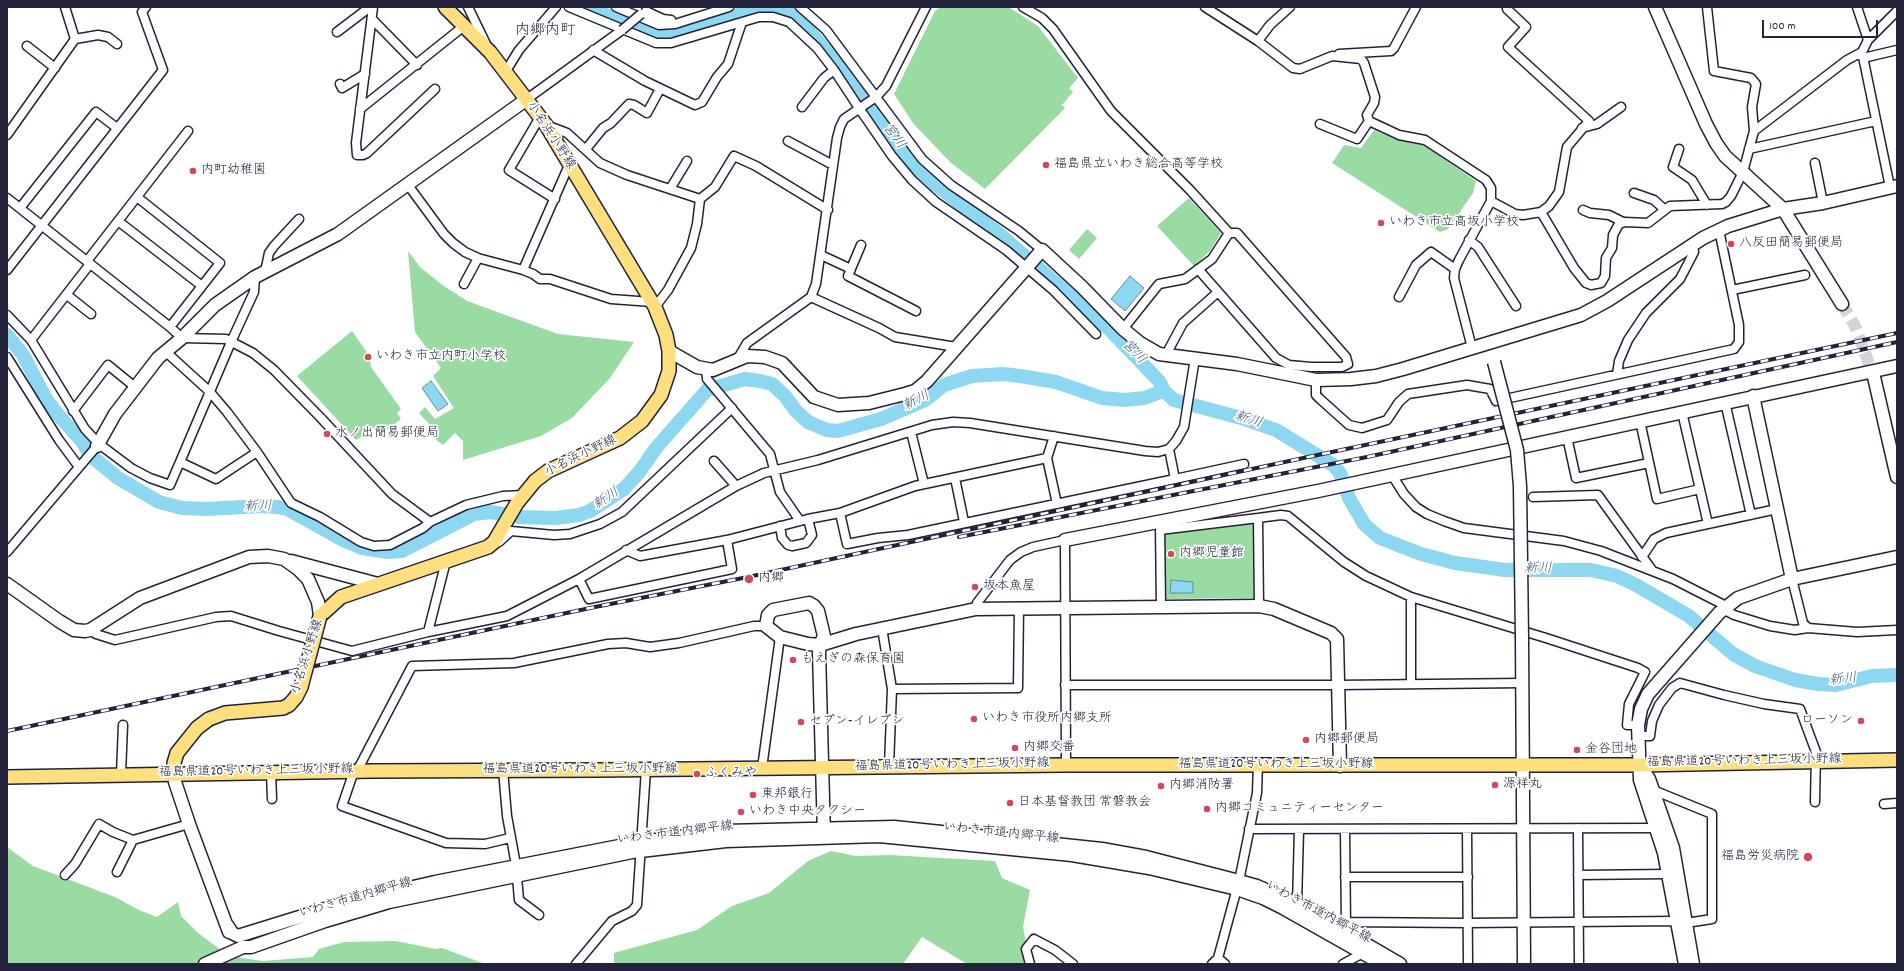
<!DOCTYPE html>
<html>
<head>
<meta charset="utf-8">
<style>
  body { margin:0 }
  #map { position:relative; width:1904px; height:971px; overflow:hidden; background:#fff; font-family:Dekko,sans-serif }
  canvas { display:block }
  .frame { position:absolute; inset:0; border:8px solid #22223b; pointer-events:none }
  .scale { position:absolute; left:1762px; top:20px; width:116px; height:18px; box-sizing:border-box; border:2px solid #22223b; border-top:0; padding-left:5px; font-size:12px; line-height:14px; white-space:nowrap; color:#22223b; -webkit-text-stroke:3px #fff; paint-order:stroke }
</style>
</head>
<body>
<div id="map">
<canvas width="1904" height="971"></canvas>
<div class="frame"></div>
<div class="scale">100 m</div>
</div>
<script>
const ctx = document.querySelector('canvas').getContext('2d');
ctx.lineJoin = 'round';
function paint(path, color) {
  ctx.fillStyle = color;
  ctx.fill(path, 'evenodd');
}
function poly(rows) {
  const path = new Path2D();
  for (const r of rows) {
    path.moveTo(r[0], r[1]);
    for (let i = 2; i < r.length; i += 2) path.lineTo(r[i], r[i + 1]);
  }
  return path;
}
function strokePath(path, color, width, dash) {
  ctx.strokeStyle = color;
  ctx.lineWidth = width;
  ctx.lineCap = dash ? 'butt' : 'round';
  ctx.setLineDash(dash || []);
  ctx.stroke(path);
}
function write(font, color, halo, rows, align = 'center') {
  ctx.font = font + ' Dekko,"Klee One",sans-serif';
  ctx.lineWidth = 3.5;
  ctx.setLineDash([]);
  ctx.textBaseline = 'middle';
  ctx.strokeStyle = halo;
  ctx.fillStyle = color;
  for (const [text, x, y, turn = 0] of rows) {
    ctx.save();
    ctx.translate(x, y);
    ctx.rotate((+turn || 0) * Math.PI / 180);
    ctx.textAlign = isNaN(turn) ? turn : align;
    if (halo) ctx.strokeText(text, 0, 0);
    ctx.fillText(text, 0, 0);
    ctx.restore();
  }
}
paint(poly([
  [940,7,1010,8,1038,26,1078,78,1069,88,1073,92,1062,105,1065,108,985,189,950,162,913,123,894,94,935,11],
  [1374,130,1394,139,1422,144,1476,181,1473,193,1448,229,1440,232,1332,163,1344,145,1361,148],
  [1189,198,1221,233,1210,251,1194,266,1157,226],
  [1087,229,1097,238,1079,259,1069,250],
  [408,251,420,267,441,284,467,301,558,334,634,342,610,378,572,418,541,436,463,460,463,441,455,433,443,445,427,433,431,426,419,413,425,407,435,419,454,408,433,376,441,368,415,332],
  [352,331,369,355,371,367,401,409,397,413,401,419,380,435,373,429,356,440,297,376],
  [1258,518,1259,598,1161,599,1160,530],
  [7,847,33,866,115,897,139,910,157,917,178,902,181,916,198,933,229,956,263,961,313,957,319,949,344,942,395,941,436,949,442,948,485,964,7,964],
  [831,851,856,856,889,855,995,861,1002,878,1030,890,1023,927,1030,964,967,964,922,937,903,964,614,964,614,953,697,930,732,906,769,893,808,861]
]), '#9adaa3');
const water = poly([
  [1130,276,1144,288,1125,311,1111,299,1130,276],
  [431,381,448,404,438,411,422,388,431,381],
  [1171,580,1193,582,1193,593,1170,593,1171,580]
]);
paint(water, '#8ed7f0');
strokePath(water, '#638fa8', 1);
strokePath(poly([
  [589,7,639,30,671,36,701,29,741,13,775,8,796,16,841,68,916,167,936,185,997,232,1109,329,1159,381,1164,391,1174,400,1241,418,1276,430,1333,465,1340,473,1349,498,1364,524,1380,538,1421,554,1455,563,1505,570,1591,570,1617,576,1636,585,1689,616,1733,654,1755,666,1795,680,1818,684,1836,685,1872,676,1897,675],
  [7,335,23,355,46,399,60,417,82,441,90,455,118,478,159,502,182,508,207,509,261,506,278,507,287,509,341,539,362,548,388,552,402,551,474,514,491,512,519,517,555,518,579,515,590,511,624,489,640,471,656,448,707,390,745,379,760,381,772,384,785,396,796,411,808,422,827,430,838,431,881,419,925,400,944,385,972,376,1003,374,1020,376,1056,382,1102,398,1125,400,1144,398,1164,391]
]), '#8ed7f0', 14);
strokePath(poly([
  [1842,304,1855,326,1874,377]
]), '#d3d3d8', 12, [12, 6]);
const street = poly([
  [65,7,75,39],
  [373,7,356,143,357,155,363,155,367,153,435,89],
  [468,7,486,44],
  [569,7,656,43,671,43,759,17,773,17,789,22,817,48,834,70,859,108,892,156,912,180,936,202,1006,250,1053,290,1096,334],
  [616,7,659,25,675,24,729,7],
  [800,7,826,30,922,159,951,185,1019,231,1042,250],
  [1023,7,1042,18,1053,29,1111,111,1190,190,1229,233,1212,259,1185,279,1159,284,1123,329],
  [1205,7,1258,41,1293,68,1300,69,1332,56,1361,59,1364,63,1375,97,1374,103,1367,115,1369,121,1399,135,1425,140,1486,180,1491,188,1491,201,1459,260,1455,269,1454,278,1472,348],
  [1707,7,1714,71,1751,78,1756,84,1752,107,1754,131],
  [1857,7,1868,40,1862,52],
  [646,11,663,19,671,20],
  [372,19,417,65],
  [337,32,370,7],
  [1868,40,1897,11],
  [1258,41,1270,25,1290,7],
  [27,46,55,68],
  [593,50,645,81,695,105,702,102,717,77,728,64,742,22],
  [1339,54,1391,51,1394,48,1416,7],
  [1863,58,1897,50],
  [506,71,519,50,556,7],
  [340,84,342,88,365,74],
  [527,99,622,30],
  [802,107,824,78,834,70],
  [360,109,464,26],
  [540,117,509,170,555,199],
  [1320,124,1357,139,1369,121],
  [546,125,567,133,600,163,627,175,700,199],
  [1582,128,1597,124,1621,107],
  [7,135,75,39,98,35,108,37,117,44],
  [788,141,833,165],
  [586,149,603,128,611,123,629,104,634,105,647,113,660,89],
  [1679,149,1673,167,1692,180,1707,205],
  [1749,149,1876,121],
  [1815,163,1823,203],
  [408,185,444,234,453,243,465,252,478,258,523,270,569,165],
  [670,189,687,161],
  [1634,193,1654,200,1664,209],
  [137,197,220,263,170,327],
  [7,198,170,327,182,338,226,339,253,353,274,370,320,417,392,494,430,522],
  [1491,201,1515,214,1523,215,1541,212,1549,206,1559,192,1567,147,1589,121,1508,47,1526,27,1507,9,1507,7],
  [20,208,96,112,117,128],
  [1583,210,1590,213,1609,215,1623,222],
  [1541,212,1574,268,1586,283,1591,285,1601,283,1605,276,1606,258,1612,248,1613,235,1619,224,1625,222,1648,223,1670,206,1722,204,1726,202,1731,196,1743,172,1754,131,1847,60,1862,52,1890,187],
  [118,221,202,286],
  [1469,240,1478,247,1516,306],
  [821,255,851,269,848,276,916,311],
  [87,261,188,131],
  [1198,269,1276,358,1289,365,1311,367,1342,367,1348,364,1346,357,1237,233,1229,233],
  [7,270,163,70,142,12,146,7],
  [523,270,533,274,540,279,550,279,611,299,652,302],
  [850,271,861,245],
  [265,272,269,253,274,246,299,219],
  [255,277,254,292,231,342,180,462,216,479,257,452],
  [464,284,478,258],
  [1732,290,1805,275],
  [67,295,91,314],
  [811,297,879,328,895,337,956,347],
  [1399,297,1416,265,1431,252,1455,269],
  [655,307,668,290,691,248,697,224,700,199,715,187,734,156,756,166,828,210],
  [7,315,31,340,85,429,99,444,131,468,150,478,170,485,180,462],
  [31,340,90,264],
  [165,351,210,392,227,412,257,452,291,503,320,517,361,542,374,546,390,545,423,528,430,522,466,505,503,496,524,495],
  [1169,356,1169,349,1183,323,1218,292],
  [7,357,59,440,79,467],
  [737,360,747,343,811,297,816,284,837,138,840,127,844,119,876,97,886,86,926,7],
  [706,369,707,379,770,454,780,492,800,521],
  [1617,374,1619,361,1628,340,1646,313,1680,279,1694,252,1693,245],
  [1316,380,1316,395,1320,399,1349,425,1362,428,1387,420,1399,402,1408,394,1467,385,1490,389,1496,401,1734,349,1739,342,1739,325,1719,230],
  [1725,402,1751,515],
  [73,411,108,365,135,387],
  [1682,412,1708,524],
  [1640,421,1657,499,1700,489],
  [911,432,924,484],
  [1054,436,1047,458,1057,504],
  [1567,437,1576,478,1649,463],
  [714,461,736,486],
  [1392,475,1404,494,1416,507,1427,514,1444,521,1464,528,1564,541,1601,551,1673,579,1726,606],
  [955,478,964,522],
  [1175,479,1244,464],
  [1533,497,1598,495,1652,570],
  [840,513,847,544,878,538,908,535,1175,479,1169,449],
  [1258,518,1281,515,1288,516,1344,562,1366,576,1411,597,1546,638,1638,668,1645,672,1629,704,1627,725,1638,725],
  [780,526,782,538,788,545,792,546,806,543,812,535,808,519],
  [1160,526,1161,607],
  [1160,530,1258,518,1259,606],
  [499,542,511,531,554,535,570,534,600,524,622,512,732,408],
  [626,550,640,556,727,540,808,519,840,513,915,486,1047,458],
  [7,552,97,446],
  [1642,557,1654,539,1666,533,1777,509],
  [579,579,589,599,732,569,727,540],
  [1792,579,1803,623,1808,628,1857,632,1897,630],
  [976,609,977,603,1010,560,1021,552,1033,547,1065,540,1066,765],
  [1723,609,1734,615,1770,626,1795,630,1808,628],
  [882,628,892,689,889,766],
  [90,630,96,634,115,640,216,617,231,616,279,631,352,651,428,632,507,616,579,579,736,486,764,473,818,460,932,425,953,422,970,423,1145,451,1158,452,1169,449,1176,441,1184,427,1195,358],
  [428,632,446,561],
  [1411,684,1411,597],
  [1065,685,1338,685,1523,683],
  [892,689,1018,688,1019,608],
  [1638,736,1650,736,1652,721,1659,705,1672,688,1680,683,1724,695,1764,704,1800,709,1816,752,1815,802],
  [762,768,780,637],
  [503,770,507,816,516,865,519,900,539,915],
  [354,771,342,806,446,843,485,844,510,838],
  [357,771,412,666,514,663,608,644,626,643,650,647,679,643,754,626,766,626],
  [271,772,272,799],
  [121,774,123,725],
  [1884,804,1897,803],
  [1578,828,1579,964],
  [1249,829,1661,828],
  [1467,829,1468,964],
  [1345,830,1346,927],
  [117,872,133,840],
  [65,875,75,864,99,824,113,832,133,840,189,824],
  [1578,875,1668,874],
  [1345,877,1468,877],
  [1297,904,1299,830],
  [1346,922,1468,923,1676,921,1686,923,1712,919,1712,814,1653,790],
  [1218,958,1225,964],
  [576,964,612,921,632,911,637,905,646,769],
  [1030,964,1026,949,1034,939,1055,950,1073,964],
  [1212,964,1218,958,1239,881,1257,793,1258,764],
  [1343,964,1363,953]
]);
const secondary = poly([
  [1655,7,1706,124,1716,143,1725,156,1783,209,1842,304],
  [669,351,697,367,713,370,747,356,765,357,782,363,814,397,838,405,869,403,905,394,915,391,927,381,1042,250,1082,287,1123,329,1140,343,1159,354,1237,364,1316,380,1351,379,1376,376,1403,369,1581,315,1607,301,1703,238,1728,226,1783,209,1823,203,1897,186],
  [1874,377,1897,477],
  [1753,396,1792,579],
  [97,446,115,414,158,358,182,338,215,305,255,277,338,234,527,99],
  [1065,540,1318,491,1897,366],
  [291,561,378,584],
  [7,584,59,621,74,630,85,631,90,630,140,598,249,557,268,556,284,559,298,569,308,579,318,602,320,616],
  [1522,638,1524,964],
  [1640,766,1649,779,1673,848,1693,964],
  [174,773,175,782,189,824,229,932],
  [824,836,819,652,820,645,824,636,818,611,814,606,809,603,773,610,768,615,766,626,780,637,808,644,820,645,856,634,976,609,1259,606,1274,609,1331,633,1337,639,1340,766],
  [227,925,232,933,238,936,348,902,435,882,640,842,725,831,894,827,1102,849,1146,857,1239,881,1257,886,1297,904,1400,964],
  [205,964,243,947,251,947,325,921,389,902,632,852,726,841,879,836,1072,855,1149,868,1237,889,1263,898,1283,908,1382,964],
  [1685,964,1664,853,1640,780,1638,725,1641,709,1648,694,1719,613,1738,598,1792,579,1897,557]
]);
const primary = poly([
  [320,616,341,597,488,547,494,542,517,503,535,481,548,471,620,438,642,421,661,395,669,371,669,351,666,335,655,307,546,125,490,52,445,7],
  [174,773,174,763,177,753,197,728,209,719],
  [7,777,373,771,599,770,1066,765,1639,765,1897,760]
]);
strokePath(street, '#22223b', 11);
strokePath(secondary, '#22223b', 15);
strokePath(primary, '#22223b', 16);
strokePath(street, '#fff', 8);
strokePath(secondary, '#fff', 12);
strokePath(primary, '#fedf80', 13);
const rail = poly([
  [959,537,1367,457,1897,342],
  [7,731,595,607,748,577,1294,460,1897,333]
]);
strokePath(rail, '#22223b', 4);
strokePath(rail, '#fff', 2.5, [8]);
const streetBridge = poly([
  [622,30,641,14]
]);
const secondaryBridge = poly([
  [1494,362,1517,450,1520,486,1522,638]
]);
const primaryBridge = poly([
  [209,719,225,713,283,708,289,705,296,697,301,687,320,616]
]);
strokePath(streetBridge, '#22223b', 11, []);
strokePath(secondaryBridge, '#22223b', 15, []);
strokePath(primaryBridge, '#22223b', 16, []);
strokePath(streetBridge, '#fff', 8);
strokePath(secondaryBridge, '#fff', 12);
strokePath(primaryBridge, '#fedf80', 13);
for (const [x, y, r, color] of [
  [1046,165,4,"#d1495b"],
  [193,171,4,"#d1495b"],
  [1381,223,4,"#d1495b"],
  [1731,244,4,"#d1495b"],
  [368,357,4,"#d1495b"],
  [327,434,4,"#d1495b"],
  [1171,554,4,"#d1495b"],
  [749,579,5,"#d1495b"],
  [975,587,4,"#d1495b"],
  [793,660,4,"#d1495b"],
  [974,719,4,"#d1495b"],
  [1861,721,4,"#d1495b"],
  [801,722,4,"#d1495b"],
  [1306,740,4,"#d1495b"],
  [1015,748,4,"#d1495b"],
  [1577,750,4,"#d1495b"],
  [697,774,4,"#d1495b"],
  [1495,785,4,"#d1495b"],
  [1161,786,4,"#d1495b"],
  [753,795,4,"#d1495b"],
  [1010,803,4,"#d1495b"],
  [1207,809,4,"#d1495b"],
  [741,812,4,"#d1495b"],
  [1808,857,5,"#d1495b"]
]) {
  const dot = new Path2D();
  dot.arc(x, y, r, 0, 2 * Math.PI);
  ctx.fillStyle = color;
  ctx.fill(dot);
  strokePath(dot, '#fff', 1.5);
}
write('13px', '#22223b', '#fff', [
  ["小名浜小野線",550,136,57],
  ["小名浜小野線",581,457,-26],
  ["小名浜小野線",308,657,-72],
  ["福島県道20号いわき上三坂小野線",1744,762,-1],
  ["福島県道20号いわき上三坂小野線",1276,765],
  ["福島県道20号いわき上三坂小野線",952,766,-1],
  ["福島県道20号いわき上三坂小野線",580,770],
  ["福島県道20号いわき上三坂小野線",256,772,-1],
  ["いわき市道内郷平線",675,834,-7],
  ["いわき市道内郷平線",1001,834,6],
  ["いわき市道内郷平線",356,899,-16],
  ["いわき市道内郷平線",1318,913,28]
]);
write('13px', '#22223b', '#fff', [
  ["福島県立いわき総合高等学校",1054,165],
  ["内町幼稚園",201,171],
  ["いわき市立高坂小学校",1389,223],
  ["八反田簡易郵便局",1739,244],
  ["いわき市立内町小学校",376,357],
  ["水ノ出簡易郵便局",335,434],
  ["内郷児童館",1179,554],
  ["内郷",758,579],
  ["坂本魚屋",983,587],
  ["もえぎの森保育園",801,660],
  ["いわき市役所内郷支所",982,719],
  ["ローソン",1853,721,"right"],
  ["セブン-イレブン",809,722],
  ["内郷郵便局",1314,740],
  ["内郷交番",1023,748],
  ["金谷団地",1585,750],
  ["ふくみや",705,774],
  ["源祥丸",1503,785],
  ["内郷消防署",1169,786],
  ["東邦銀行",761,795],
  ["日本基督教団 常磐教会",1018,803],
  ["内郷コミュニティーセンター",1215,809],
  ["いわき中央タクシー",749,812],
  ["福島労災病院",1799,857,"right"]
], 'left');
write('italic 14px', '#425871', '#fff', [
  ["宮川",893,137,53],
  ["宮川",1133,353,46],
  ["新川",917,402,-28],
  ["新川",1248,421,18],
  ["新川",607,500,-33],
  ["新川",258,508,-1],
  ["新川",1538,570],
  ["新川",1843,681,-6]
]);
write('15px', '#22223b', '#fff', [
  ["内郷内町",545,32]
]);
</script>
</body>
</html>
